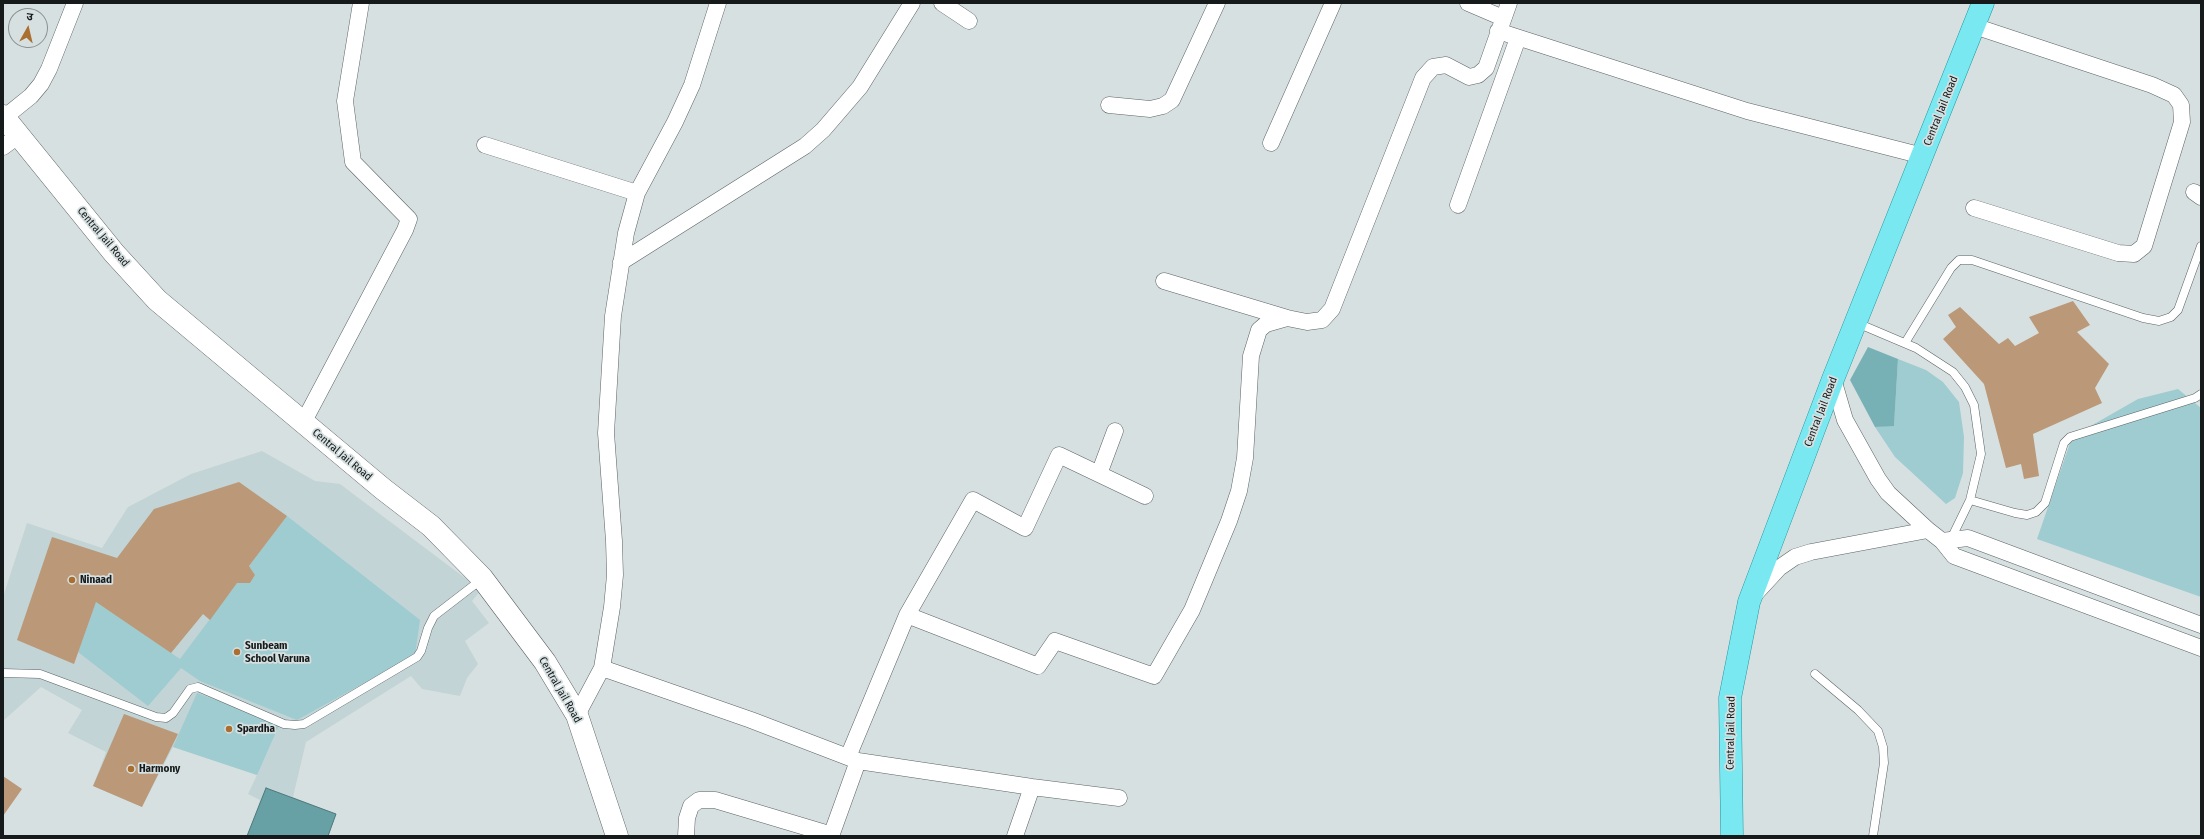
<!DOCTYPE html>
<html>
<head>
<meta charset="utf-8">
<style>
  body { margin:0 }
  #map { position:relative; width:2204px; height:839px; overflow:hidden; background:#d7e0e1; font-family:"Fira Sans Condensed","Noto Sans Devanagari",sans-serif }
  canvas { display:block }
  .frame { position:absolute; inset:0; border:4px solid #161a1a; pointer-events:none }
  .north { position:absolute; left:8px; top:8px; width:40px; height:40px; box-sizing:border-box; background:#d7e0e1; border:1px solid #8a9191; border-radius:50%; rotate:8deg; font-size:11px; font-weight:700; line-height:16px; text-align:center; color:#161a1a }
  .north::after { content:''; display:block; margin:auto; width:14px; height:18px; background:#aa6f30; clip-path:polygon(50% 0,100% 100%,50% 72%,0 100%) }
</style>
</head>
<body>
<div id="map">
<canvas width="2204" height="839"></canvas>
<div class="frame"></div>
<div class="north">उ</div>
</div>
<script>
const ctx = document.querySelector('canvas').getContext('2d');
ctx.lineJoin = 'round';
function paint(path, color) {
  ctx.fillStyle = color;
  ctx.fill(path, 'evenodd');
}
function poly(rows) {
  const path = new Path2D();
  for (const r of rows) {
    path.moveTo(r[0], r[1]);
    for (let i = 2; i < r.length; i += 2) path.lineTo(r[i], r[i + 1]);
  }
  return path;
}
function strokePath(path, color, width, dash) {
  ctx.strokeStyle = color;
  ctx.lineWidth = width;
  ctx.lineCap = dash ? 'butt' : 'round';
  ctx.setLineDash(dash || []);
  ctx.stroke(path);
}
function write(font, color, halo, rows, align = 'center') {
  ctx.font = font + ' "Fira Sans Condensed",sans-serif';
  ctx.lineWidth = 3.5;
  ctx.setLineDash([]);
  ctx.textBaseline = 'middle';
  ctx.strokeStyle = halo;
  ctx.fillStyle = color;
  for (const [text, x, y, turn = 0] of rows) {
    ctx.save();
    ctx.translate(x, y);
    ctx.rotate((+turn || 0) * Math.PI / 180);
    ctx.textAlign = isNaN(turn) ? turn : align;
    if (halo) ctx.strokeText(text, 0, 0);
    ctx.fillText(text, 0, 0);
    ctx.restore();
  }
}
paint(poly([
  [262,451,315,481,340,484,481,590,472,601,489,623,465,641,478,664,467,678,460,696,422,689,411,676,306,742,293,797,336,814,328,836,247,836,260,800,248,794,257,775,173,747,142,807,93,786,106,752,68,733,82,710,41,687,3,721,3,597,27,523,102,548,128,507,191,474]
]), '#c2d4d5');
paint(poly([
  [1898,359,1926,370,1943,382,1959,402,1964,437,1963,473,1955,498,1946,504,1895,457,1875,427,1894,425],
  [2178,389,2201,408,2201,597,2037,539,2070,443,2089,427,2138,399],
  [287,516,420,620,415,655,297,720,200,681,181,668,148,706,78,652,96,602,180,659,237,583,250,583,255,575,249,566],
  [197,693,280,723,257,775,173,747]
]), '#9eccd0');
paint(poly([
  [1868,347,1898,359,1894,426,1875,427,1850,380]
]), '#77b1b6');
const water = poly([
  [266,788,336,814,328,836,247,836,266,788]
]);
paint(water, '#67a0a5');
strokePath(water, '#4f787b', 1);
paint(poly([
  [2073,301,2090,325,2077,332,2109,364,2095,388,2102,403,2033,434,2039,476,2024,479,2021,464,2006,468,1984,384,1943,339,1956,327,1948,315,1960,307,1999,344,2008,338,2015,346,2039,333,2029,317],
  [239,482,287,516,249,566,255,575,250,583,237,583,210,620,203,614,171,653,96,602,74,664,17,640,52,537,117,558,154,509],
  [124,714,178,734,142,807,93,786],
  [3,776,22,789,3,816]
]), '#ba9878');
const lane = poly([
  [1857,323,1916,348,1953,372,1965,387,1974,405,1981,454,1970,500,2015,513,2027,515,2036,512,2045,503,2064,443,2070,437,2195,398,2201,394],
  [1905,343,1951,268,1959,260,1972,260,2143,318,2159,321,2171,317,2178,310,2201,246],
  [1951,539,1970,500],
  [3,673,40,674,156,717,166,718,173,713,190,689,198,687,284,724,295,725,304,724,417,657,421,651,428,628,434,616,482,579],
  [1815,674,1858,710,1878,731,1883,747,1884,763,1873,836]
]);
const street = poly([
  [942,3,969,21],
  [1468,3,1503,18],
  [1498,31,1747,111,1923,156],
  [1109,105,1150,109,1163,106,1172,100,1217,3],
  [5,117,31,96,41,84,49,69,75,3],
  [1271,143,1333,3],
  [485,145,637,193],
  [3,147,19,135],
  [2194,192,2201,197],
  [1458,205,1518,38],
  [1974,208,2118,253,2134,254,2144,246,2182,122,2181,105,2174,95,2152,85,1974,26],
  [621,262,805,146,823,130,860,87,912,3],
  [1164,281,1287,318],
  [1833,379,1845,420,1878,479,1888,493,1928,530,1942,541,1954,556,2201,648],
  [303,423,405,230,409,219,353,162,345,101,361,3],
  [1099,474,1115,431],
  [1942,541,1968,538,2201,625],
  [1755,594,1779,568,1795,557,1811,552,1928,530],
  [907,615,1038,666,1055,641,1154,676,1192,610,1229,521,1239,491,1245,458,1251,356,1259,330,1266,324,1287,318,1307,322,1322,320,1332,309,1423,78,1433,67,1446,65,1469,77,1478,75,1486,68,1509,3],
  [602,668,751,720,858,761,1032,787,1119,798],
  [577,715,602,668,612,607,615,575,614,541,606,433,613,316,626,233,637,193,675,122,692,85,718,3],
  [848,757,907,615,973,500,1025,528,1059,455,1145,496],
  [686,836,687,818,691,806,699,800,715,800,832,835],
  [831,836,858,761],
  [1015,836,1032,787]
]);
const secondary = poly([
  [3,116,114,253,157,300,383,489,431,526,482,578,545,662,577,715,617,836]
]);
const primary = poly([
  [1732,836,1730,698,1749,602,1833,379,1983,3]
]);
strokePath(lane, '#5b6364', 9);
strokePath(street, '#5b6364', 17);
strokePath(secondary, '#5b6364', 23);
strokePath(primary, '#1c969f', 23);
strokePath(lane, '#fff', 8);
strokePath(street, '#fff', 16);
strokePath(secondary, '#fff', 22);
strokePath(primary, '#79e8f1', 22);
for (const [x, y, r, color] of [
  [72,580,4,"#aa6f30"],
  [237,652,4,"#aa6f30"],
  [229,729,4,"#aa6f30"],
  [131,769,4,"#aa6f30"]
]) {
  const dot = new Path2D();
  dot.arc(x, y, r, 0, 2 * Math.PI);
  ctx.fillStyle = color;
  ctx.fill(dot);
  strokePath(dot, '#d7e0e1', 1.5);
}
write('11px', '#161a1a', '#d7e0e1', [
  ["Central Jail Road",1941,111,-68],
  ["Central Jail Road",103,237,50],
  ["Central Jail Road",1821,412,-69],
  ["Central Jail Road",342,455,40],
  ["Central Jail Road",560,690,60],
  ["Central Jail Road",1731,733,-89]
]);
write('bold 11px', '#161a1a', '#d7e0e1', [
  ["Ninaad",80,580],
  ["Sunbeam",245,646],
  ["School Varuna",245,659],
  ["Spardha",237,729],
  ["Harmony",139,769]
], 'left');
</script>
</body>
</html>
